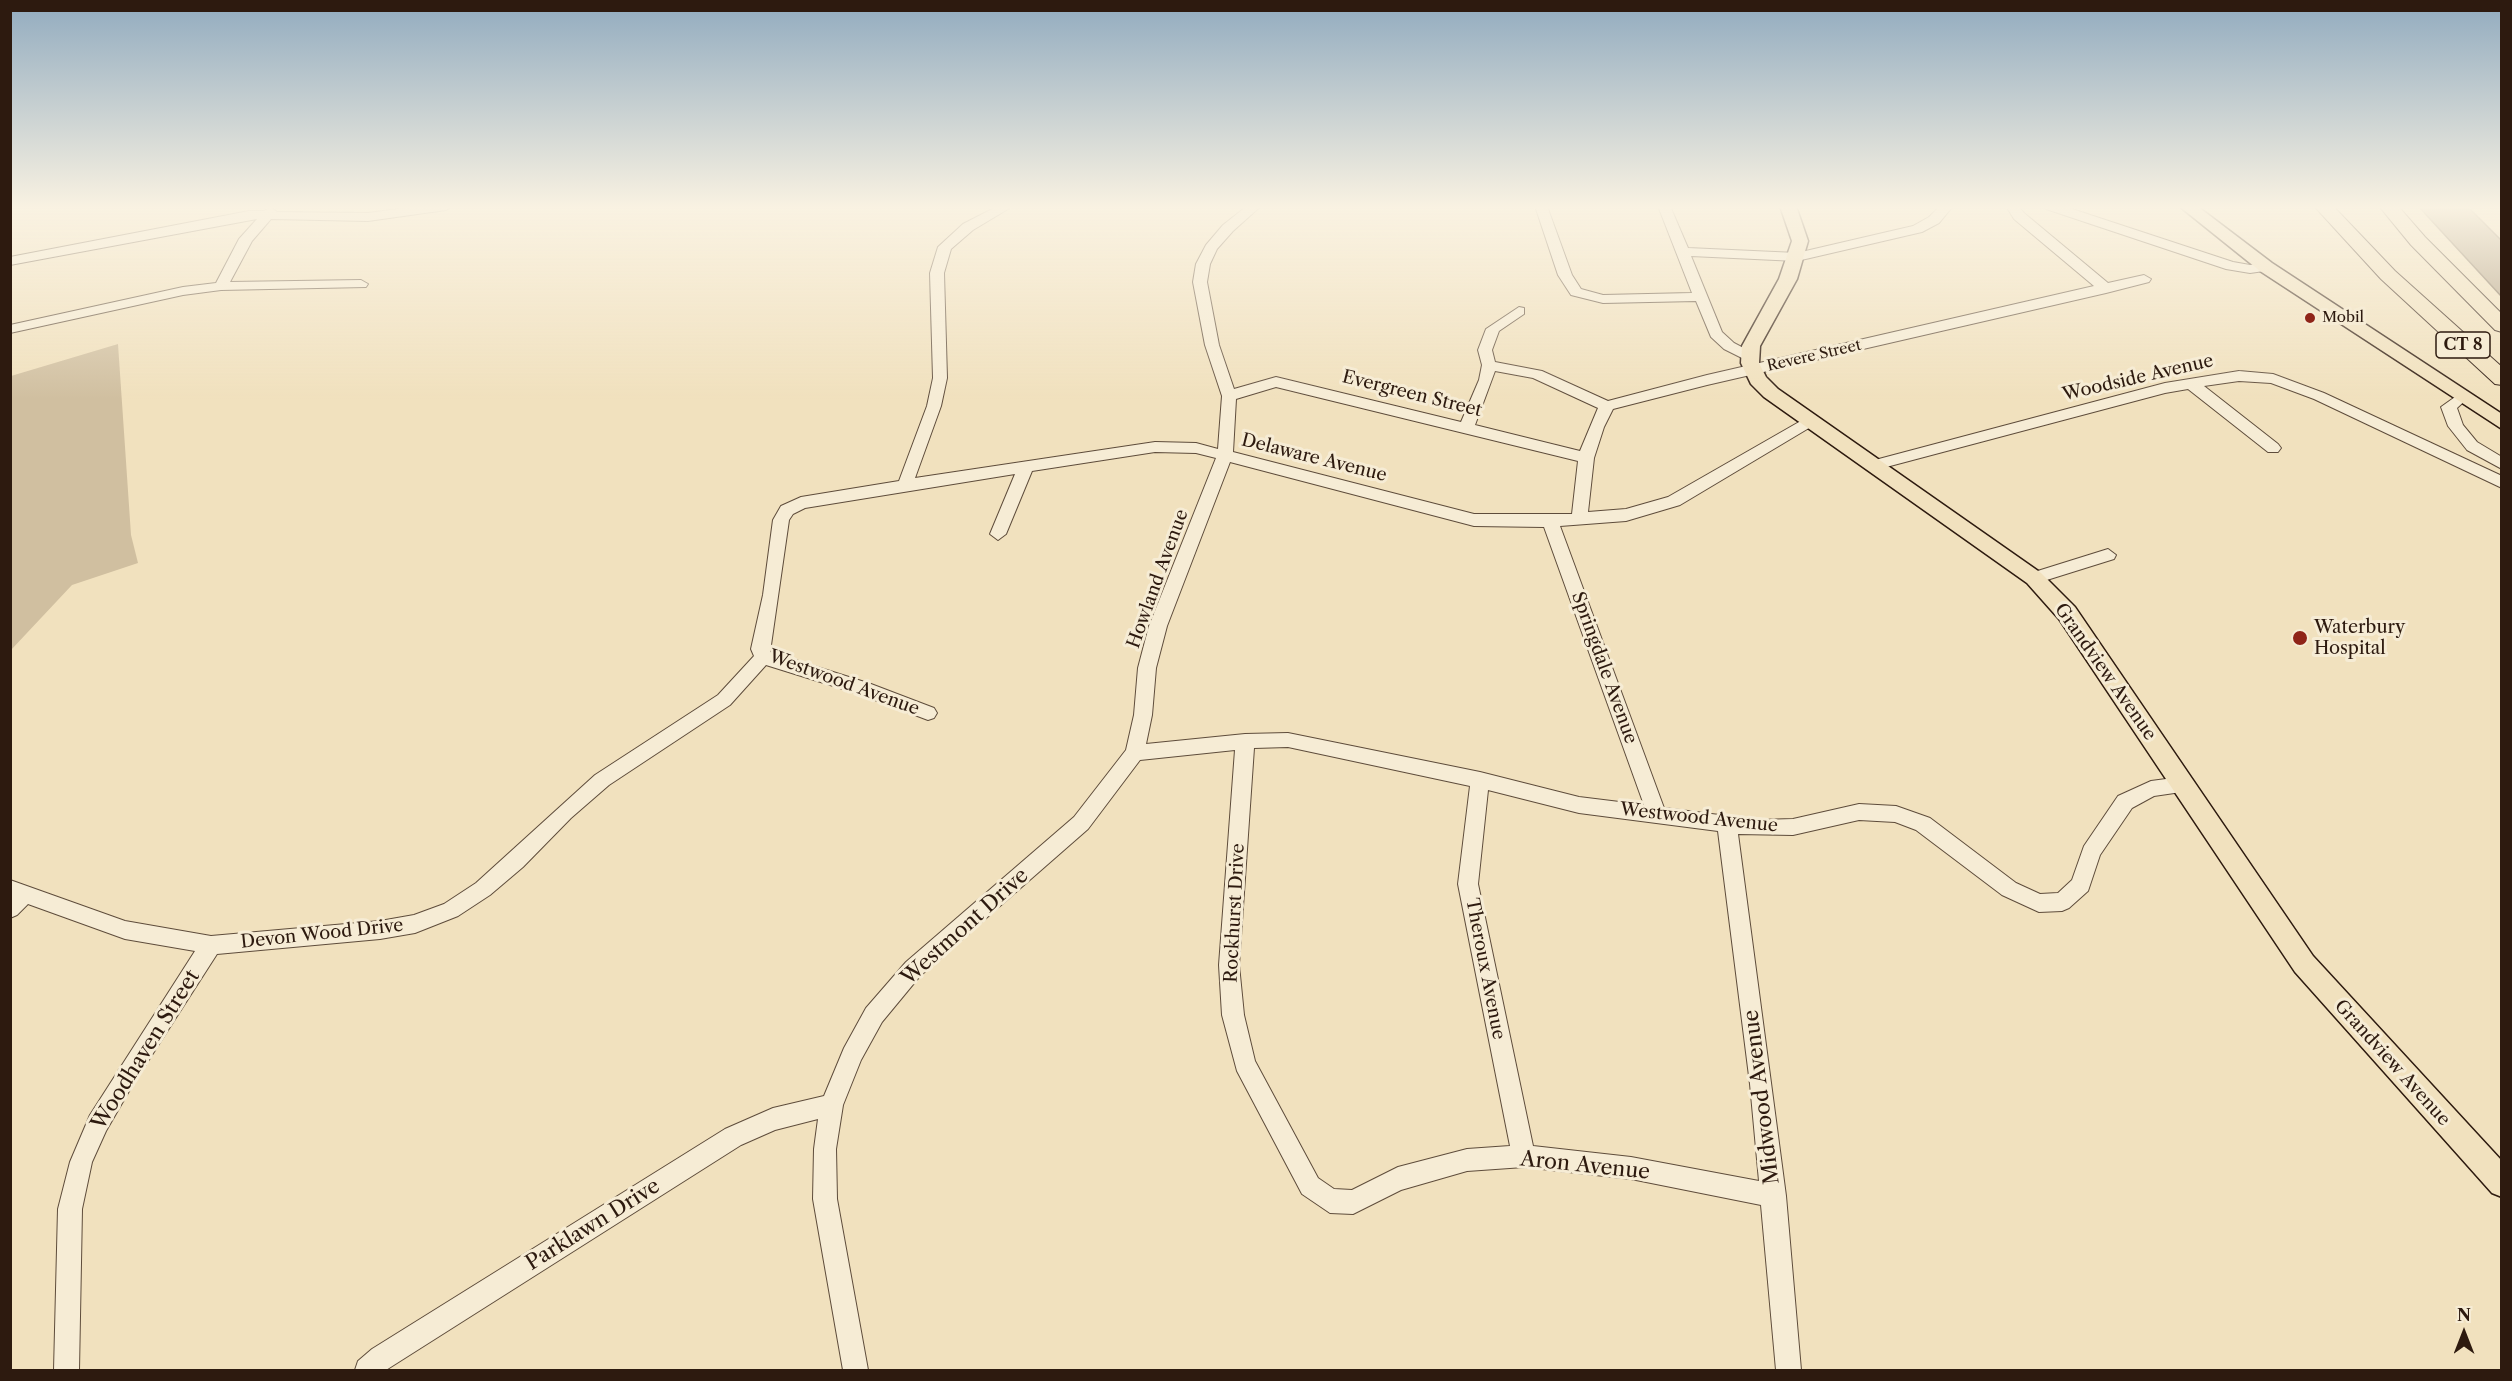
<!DOCTYPE html>
<html>
<head>
<meta charset="utf-8">
<style>
  body { margin:0 }
  #map { position:relative; width:2512px; height:1381px; overflow:hidden; background:#f1e1be; font-family:"Libre Caslon Text",serif }
  canvas { display:block }
  .frame { position:absolute; inset:0; border:12px solid #2d1a0f; pointer-events:none }
  .north { position:absolute; left:2434px; top:1303px; width:60px; height:60px; -webkit-text-stroke:4px #f6ecd5; paint-order:stroke; rotate:0deg; font-size:16px; font-weight:700; line-height:24px; text-align:center; color:#2d1a0f }
  .north::after { content:''; display:block; margin:auto; width:21px; height:27px; background:#2d1a0f; clip-path:polygon(50% 0,100% 100%,50% 72%,0 100%) }
</style>
</head>
<body>
<div id="map">
<canvas width="2512" height="1381"></canvas>
<div class="frame"></div>
<div class="north">N</div>
</div>
<script>
const ctx = document.querySelector('canvas').getContext('2d');
ctx.lineJoin = 'round';
function paint(path, color) {
  ctx.fillStyle = color;
  ctx.fill(path, 'evenodd');
}
function poly(rows) {
  const path = new Path2D();
  for (const r of rows) {
    path.moveTo(r[0], r[1]);
    for (let i = 2; i < r.length; i += 2) path.lineTo(r[i], r[i + 1]);
  }
  return path;
}
function strokePath(path, color, width, dash) {
  ctx.strokeStyle = color;
  ctx.lineWidth = width;
  ctx.lineCap = dash ? 'butt' : 'round';
  ctx.setLineDash(dash || []);
  ctx.stroke(path);
}
function write(font, color, halo, rows, align = 'center') {
  ctx.font = font + ' "Libre Caslon Text",serif';
  ctx.lineWidth = 6;
  ctx.setLineDash([]);
  ctx.textBaseline = 'middle';
  ctx.strokeStyle = halo;
  ctx.fillStyle = color;
  for (const [text, x, y, turn = 0] of rows) {
    ctx.save();
    ctx.translate(x, y);
    ctx.rotate((+turn || 0) * Math.PI / 180);
    ctx.textAlign = isNaN(turn) ? turn : align;
    if (halo) ctx.strokeText(text, 0, 0);
    ctx.fillText(text, 0, 0);
    ctx.restore();
  }
}
paint(poly([
  [118,344,131,535,138,563,72,585,11,650,11,376]
]), '#d0bfa0');
const water = poly([
  [2418,206,2467,206,2501,240,2501,296,2418,206]
]);
paint(water, '#ae9d82');
strokePath(water, '#7a6954', 1.5);
const minor = poly([
  [420,206,452,206,446,210,368,221,271,219,252,241,230,282,361,280,368,284,366,287,221,290,183,295,10,333,10,325,183,287,216,283,239,239,257,219,10,265,10,257,249,211,264,211,271,207,277,212,368,213,420,206],
  [998,206,1013,206,973,230,951,249,944,273,947,378,941,406,915,478,1155,442,1196,443,1218,449,1222,396,1205,345,1193,282,1196,264,1206,245,1223,225,1247,206,1261,206,1233,231,1217,249,1210,264,1207,282,1219,345,1234,389,1276,377,1461,422,1479,380,1482,365,1478,350,1486,329,1519,307,1524,308,1524,314,1499,331,1492,350,1495,362,1542,371,1608,401,1707,375,2094,286,2014,219,2006,206,2018,206,2024,213,2108,283,2144,275,2151,279,2149,282,2106,293,1707,385,1613,409,1604,427,1594,458,1588,512,1626,509,1668,497,1806,418,1816,418,1819,422,1680,505,1626,521,1560,526,1664,808,1759,820,1793,819,1859,804,1896,806,1930,818,2016,883,2040,894,2058,893,2072,880,2084,846,2118,796,2151,781,2181,777,2188,779,2190,785,2188,791,2154,796,2132,808,2100,855,2088,891,2069,908,2062,911,2039,912,2002,895,1916,830,1895,822,1859,820,1793,835,1738,834,1786,1196,1801,1370,1776,1370,1761,1205,1631,1179,1524,1167,1467,1171,1401,1190,1353,1214,1330,1213,1302,1194,1237,1071,1222,1015,1219,965,1235,750,1140,760,1088,829,920,976,882,1022,861,1060,843,1105,836,1149,837,1199,868,1370,843,1370,813,1199,814,1149,818,1119,775,1130,741,1145,386,1370,355,1370,358,1361,372,1349,725,1129,773,1108,824,1096,844,1048,866,1008,906,962,1074,817,1126,750,1134,715,1138,668,1149,626,1216,458,1196,453,1155,452,1032,471,1006,534,998,540,990,534,1015,474,805,508,793,514,789,520,770,652,871,684,934,708,937,713,934,718,928,720,859,694,766,665,730,705,609,785,571,818,523,867,490,895,458,916,415,933,380,939,217,954,132,1086,106,1131,92,1162,82,1209,79,1370,54,1370,58,1209,70,1162,90,1115,195,951,125,939,28,904,17,915,10,918,10,880,125,921,211,936,380,921,414,915,444,904,476,883,595,775,718,695,754,656,751,649,763,595,773,520,781,506,801,497,899,481,927,406,933,378,930,273,938,247,963,224,998,206],
  [1495,371,1533,378,1598,408,1580,451,1475,425,1495,371],
  [1276,387,1578,461,1572,514,1474,514,1233,452,1236,399,1276,387],
  [1230,462,1474,526,1544,527,1644,805,1579,797,1480,772,1288,733,1245,734,1146,744,1152,715,1156,668,1167,626,1230,462],
  [1288,747,1470,786,1458,884,1510,1146,1467,1149,1398,1167,1352,1190,1334,1189,1318,1178,1255,1061,1244,1015,1239,965,1254,748,1288,747],
  [1488,790,1579,813,1718,831,1750,1084,1759,1181,1631,1157,1533,1146,1478,884,1488,790],
  [1535,206,1547,206,1572,275,1581,289,1603,295,1692,293,1658,206,1670,206,1688,248,1797,253,1913,226,1929,217,1940,206,1953,206,1939,223,1922,232,1797,261,1691,256,1722,332,1734,343,1755,354,1757,357,1755,360,1750,362,1724,349,1711,337,1696,301,1603,303,1571,295,1558,275,1535,206],
  [2045,206,2063,206,2233,262,2250,265,2266,263,2273,267,2271,270,2250,273,2226,269,2046,209,2045,206],
  [2239,371,2273,374,2324,393,2502,476,2502,488,2314,399,2271,383,2239,381,2204,386,2278,444,2281,448,2278,452,2268,452,2188,389,2165,393,1875,470,1867,465,1875,460,2165,383,2239,371],
  [2462,392,2469,397,2457,408,2463,425,2477,442,2502,457,2502,469,2467,450,2448,426,2441,407,2462,392],
  [2108,549,2116,555,2114,559,2034,584,2026,578,2028,574,2108,549]
]);
const major = poly([
  [1780,206,1796,206,1808,241,1797,279,1760,346,1759,363,1766,377,1778,389,2041,573,2075,607,2313,956,2502,1161,2502,1197,2492,1193,2295,972,2059,619,2027,583,1764,397,1751,384,1741,363,1742,346,1779,279,1792,241,1780,206],
  [2179,206,2197,206,2272,263,2502,414,2502,429,2260,271,2179,206]
]);
const highway = poly([
  [2314,206,2333,206,2395,271,2502,367,2502,385,2495,384,2381,279,2314,206],
  [2379,206,2398,206,2425,237,2502,314,2502,332,2495,330,2411,245,2379,206]
]);
strokePath(minor, '#5e4c3b', 2);
strokePath(major, '#2d1a0f', 3);
strokePath(highway, '#2d1a0f', 2);
paint(minor, '#f6ecd5');
paint(major, '#f1e1be');
paint(highway, '#f1e1be');
const sky = ctx.createLinearGradient(0, 0, 0, 399);
sky.addColorStop(0, '#91abbf');
sky.addColorStop(0.52, '#f9f2e2');
sky.addColorStop(1, '#f9f2e200');
ctx.fillStyle = sky;
ctx.fillRect(0, 0, 2512, 399);
for (const [x, y, r, color] of [
  [2310,318,6,"#8f2418"],
  [2300,638,8,"#8f2418"]
]) {
  const dot = new Path2D();
  dot.arc(x, y, r, 0, 2 * Math.PI);
  ctx.fillStyle = color;
  ctx.fill(dot);
  strokePath(dot, '#f6ecd5', 2);
}
write('15px', '#2d1a0f', '#f6ecd5', [
  ["Mobil",2322,318]
], 'left');
write('15px', '#2d1a0f', '#f6ecd5', [
  ["Revere Street",1814,356,-13]
]);
for (const [x, y, w] of [
  [2463,345,54]
]) {
  const box = new Path2D();
  box.roundRect(x - w / 2, y - 13, w, 26, 4.5);
  ctx.fillStyle = '#f6ecd5';
  ctx.fill(box);
  strokePath(box, '#2d1a0f', 1.5);
}
write('bold 16px', '#2d1a0f', null, [
  ["CT 8",2463,345]
]);
write('18px', '#2d1a0f', '#f6ecd5', [
  ["Woodside Avenue",2138,378,-13],
  ["Evergreen Street",1412,394,14],
  ["Delaware Avenue",1314,458,14],
  ["Howland Avenue",1158,579,-70],
  ["Springdale Avenue",1604,668,70],
  ["Grandview Avenue",2105,672,55],
  ["Westwood Avenue",844,683,20],
  ["Westwood Avenue",1699,818,6],
  ["Rockhurst Drive",1235,913,-87],
  ["Devon Wood Drive",322,934,-6],
  ["Theroux Avenue",1485,969,79],
  ["Grandview Avenue",2392,1063,48]
]);
write('18px', '#2d1a0f', '#f6ecd5', [
  ["Waterbury",2314,628],
  ["Hospital",2314,649]
], 'left');
write('21px', '#2d1a0f', '#f6ecd5', [
  ["Westmont Drive",965,927,-42],
  ["Woodhaven Street",146,1050,-58],
  ["Midwood Avenue",1762,1097,-97],
  ["Aron Avenue",1585,1166,6],
  ["Parklawn Drive",593,1225,-32]
]);
</script>
</body>
</html>
